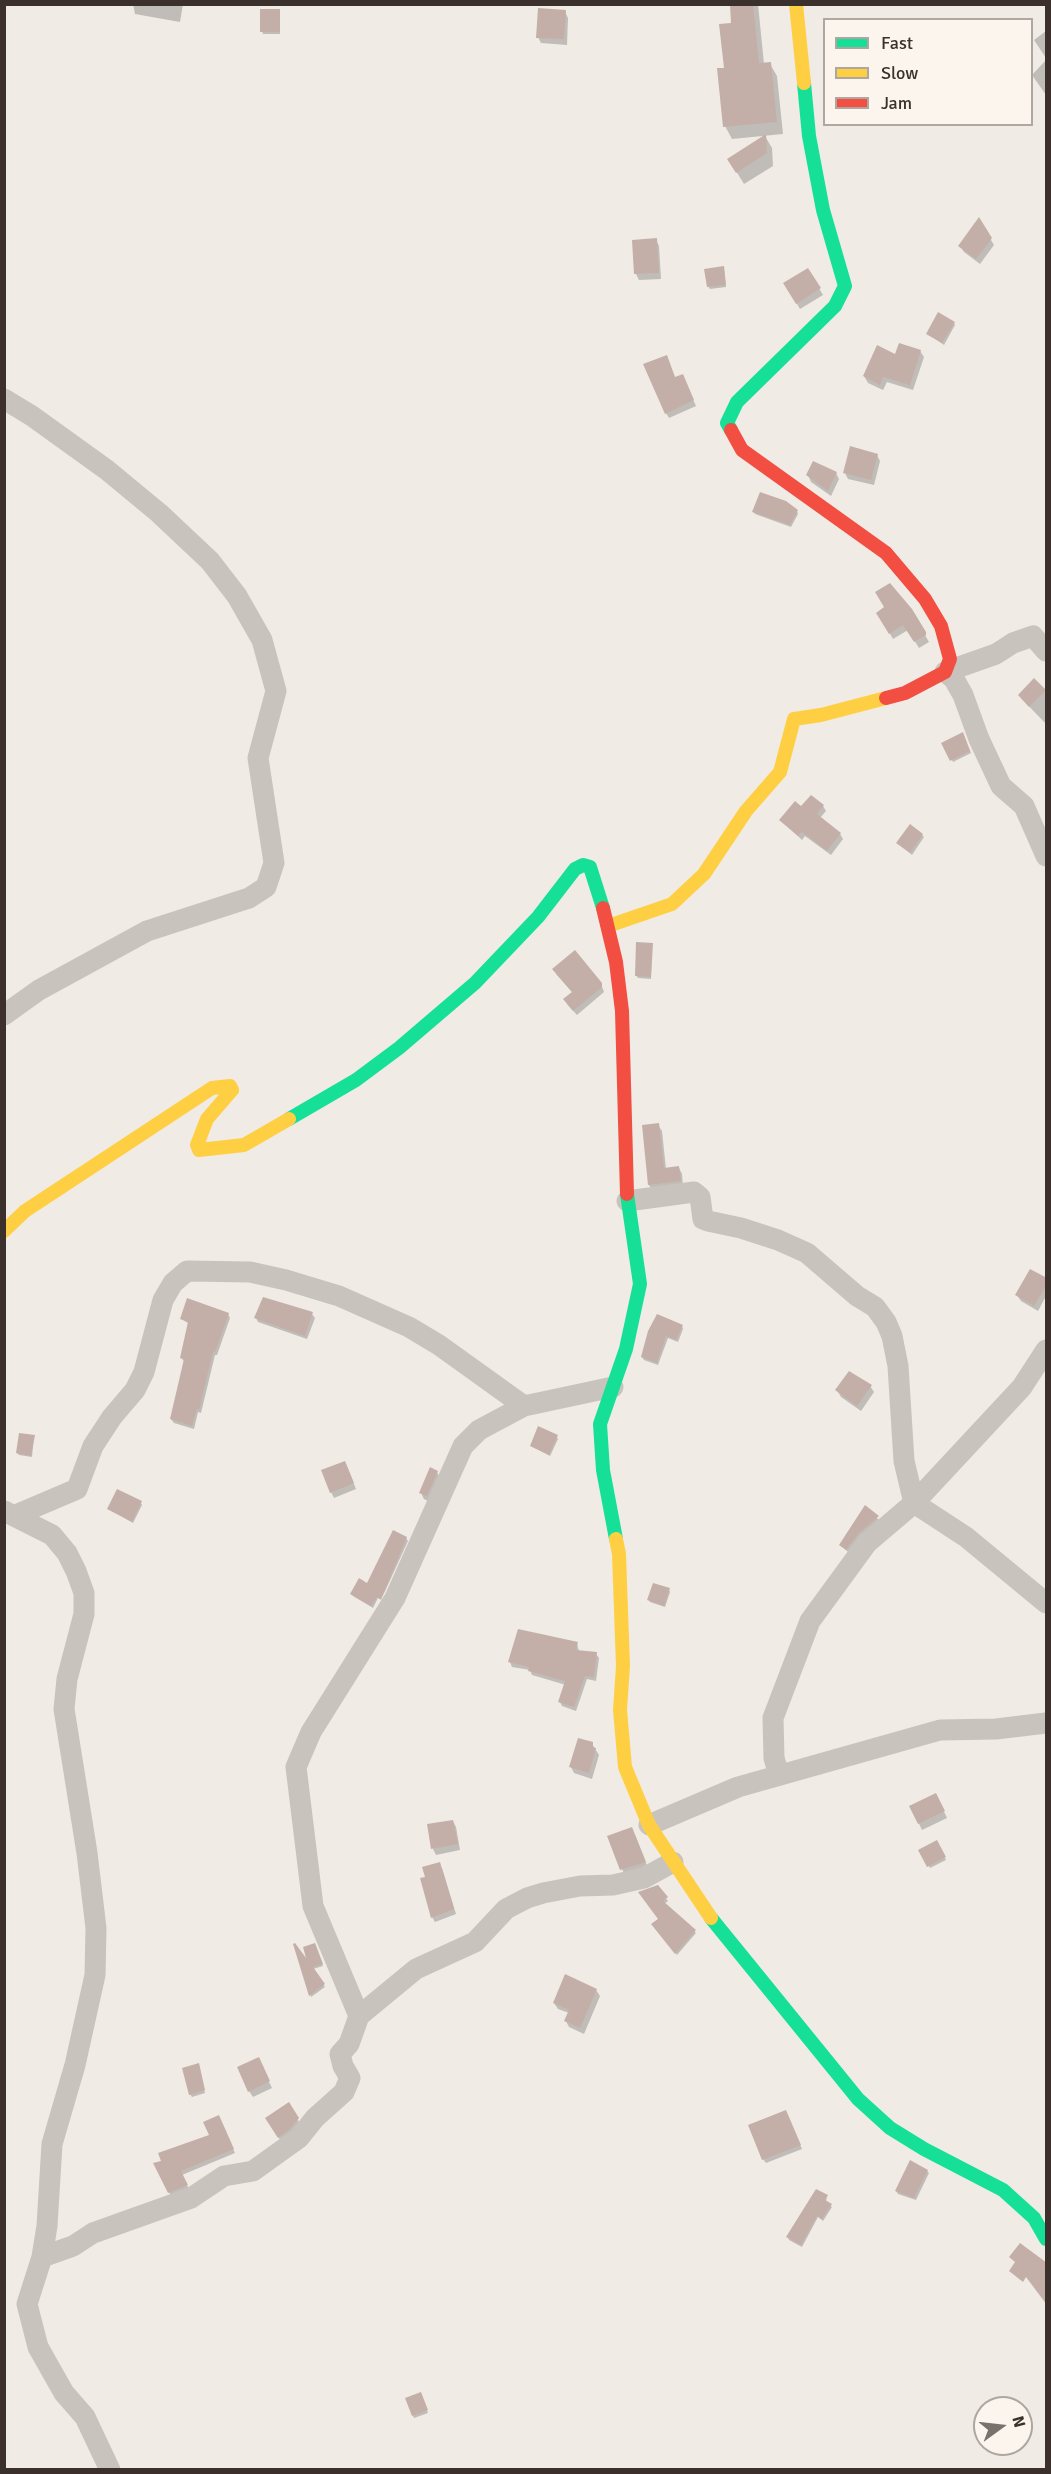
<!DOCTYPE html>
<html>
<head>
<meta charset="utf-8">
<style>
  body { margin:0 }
  #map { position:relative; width:1051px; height:2474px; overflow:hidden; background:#f0ebe5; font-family:Signika,sans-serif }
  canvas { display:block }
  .frame { position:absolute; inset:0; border:6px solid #3b302b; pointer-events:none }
  .legend { position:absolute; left:823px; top:18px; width:210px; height:108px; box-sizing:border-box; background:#fbf5ee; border:2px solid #aea6a0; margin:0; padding:8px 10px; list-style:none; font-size:18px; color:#3b302b }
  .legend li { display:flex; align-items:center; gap:12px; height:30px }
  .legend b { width:30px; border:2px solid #aea6a0 }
  .north { position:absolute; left:973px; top:2396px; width:60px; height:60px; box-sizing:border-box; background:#fbf5ee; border:2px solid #aea6a0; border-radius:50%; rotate:75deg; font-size:16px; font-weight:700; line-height:24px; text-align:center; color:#3b302b }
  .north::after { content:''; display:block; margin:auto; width:21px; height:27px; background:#7a716c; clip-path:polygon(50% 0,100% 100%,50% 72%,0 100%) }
</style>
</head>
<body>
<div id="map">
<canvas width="1051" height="2474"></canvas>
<div class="frame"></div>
<ul class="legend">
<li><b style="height:8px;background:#16e098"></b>Fast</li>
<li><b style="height:8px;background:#ffcf43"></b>Slow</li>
<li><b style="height:8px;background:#f24e42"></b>Jam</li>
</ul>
<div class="north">N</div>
</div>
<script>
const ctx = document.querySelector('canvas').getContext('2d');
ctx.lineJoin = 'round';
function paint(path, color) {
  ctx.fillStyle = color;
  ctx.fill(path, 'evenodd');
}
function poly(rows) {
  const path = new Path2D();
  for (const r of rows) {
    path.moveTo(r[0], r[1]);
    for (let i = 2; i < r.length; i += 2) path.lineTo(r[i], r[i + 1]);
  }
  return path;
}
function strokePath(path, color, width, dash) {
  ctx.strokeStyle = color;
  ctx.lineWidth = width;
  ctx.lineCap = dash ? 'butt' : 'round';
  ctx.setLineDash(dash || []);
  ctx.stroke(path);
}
paint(poly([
  [133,4,183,4,180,22,135,14],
  [731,4,758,4,764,64,770,64,777,76,783,134,732,139,725,126,725,69,733,24],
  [279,10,280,34,263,34,262,31],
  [565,12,568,18,567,45,541,43,538,37],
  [1046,31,1046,58,1034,40],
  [1046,60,1046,95,1032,75],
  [765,136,772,148,773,166,744,184,736,171],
  [979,220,994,245,980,264,964,252,960,246],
  [656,240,659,246,661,279,639,280,636,274],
  [724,270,726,287,710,289,708,286],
  [808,270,823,295,800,309,785,284],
  [954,323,955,325,944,345,928,334],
  [920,351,924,357,913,390,887,382,883,390,868,383,864,376],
  [676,379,685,381,696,406,669,418,666,413],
  [877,455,880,461,874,485,848,479,845,473],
  [836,473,839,479,831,496,811,482,808,475],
  [797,511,798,514,791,527,755,514,754,512],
  [910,609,929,642,919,648,908,630,893,639,878,613],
  [1034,680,1046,693,1046,724,1021,698],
  [964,736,971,753,953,762,943,743],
  [823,806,826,811,820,818,840,834,843,839,831,855,805,836,802,840,781,820,802,808],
  [922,835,924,837,912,855,898,843],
  [652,945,651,979,638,978,636,975],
  [556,974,601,984,604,992,577,1015,567,1004,573,993],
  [658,1125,662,1131,666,1169,679,1168,682,1174,683,1187,653,1191,649,1185,643,1126],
  [1046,1280,1046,1296,1038,1311,1021,1301,1017,1295],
  [264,1299,312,1314,315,1318,307,1339,258,1322,256,1318],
  [228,1314,230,1318,217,1355,215,1355,201,1413,198,1412,194,1429,174,1423,171,1419,185,1362,181,1358,189,1324,182,1319],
  [682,1326,683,1329,678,1342,668,1338,658,1365,644,1360,642,1357,647,1339],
  [870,1386,874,1392,861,1411,841,1397,837,1390],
  [34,1436,32,1457,19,1455,17,1453],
  [557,1437,558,1439,550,1456,531,1446],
  [348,1469,356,1489,334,1498,331,1492],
  [437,1472,440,1478,430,1502,424,1499,421,1493],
  [141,1503,142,1505,133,1523,109,1509],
  [865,1507,879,1520,848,1552,841,1545],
  [406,1538,408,1541,381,1600,378,1598,373,1608,353,1596,352,1594,368,1585],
  [669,1590,670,1592,665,1607,650,1602,649,1600],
  [577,1644,579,1651,596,1654,599,1658,596,1681,587,1679,576,1711,562,1706,560,1702,566,1685,532,1675,530,1670,512,1667,510,1662],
  [592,1744,599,1755,592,1779,574,1773,571,1767],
  [939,1801,947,1818,922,1830,911,1807],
  [453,1821,456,1827,460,1850,436,1855,433,1849],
  [635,1835,648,1868,625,1876,609,1837],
  [937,1842,946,1860,930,1868,920,1851],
  [442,1868,456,1914,435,1922,432,1917],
  [657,1887,668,1901,664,1904,696,1933,677,1955,654,1927,660,1919],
  [295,1945,309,1965,316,1948,323,1966,313,1969,325,1987,311,1997],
  [596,1990,600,1996,584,2034,569,2027,566,2021,569,2013,558,2009,554,2003],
  [261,2065,272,2088,253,2097,249,2091],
  [199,2067,205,2093,192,2097,190,2094],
  [288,2104,301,2125,282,2143,267,2118],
  [788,2116,802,2149,766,2163,763,2159],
  [220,2120,235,2153,182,2175,189,2189,171,2196,155,2164,211,2136],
  [927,2171,929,2173,916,2200,898,2194,896,2191],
  [827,2196,826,2202,832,2207,823,2221,818,2217,802,2247,789,2240,788,2237],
  [422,2397,428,2413,414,2418,413,2416]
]), '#0003');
paint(poly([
  [730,4,753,4,759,63,771,62,777,122,723,127,717,68,724,68,719,24,731,23],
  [538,8,566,10,564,39,536,38],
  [260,9,280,9,280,32,260,32],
  [766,134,767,153,736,173,727,159],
  [979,217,992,238,976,259,958,246],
  [657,238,659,273,634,274,632,240],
  [724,266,726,285,707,287,704,269],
  [808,268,821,288,796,304,783,283],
  [938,312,955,322,942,343,926,334],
  [899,343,921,350,910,385,883,377,880,385,863,376,877,345,895,354],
  [667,355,675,377,683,374,694,400,665,414,643,364],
  [850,446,878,454,871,480,843,473],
  [813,461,837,472,828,491,806,475],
  [760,492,786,501,798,510,790,525,752,512],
  [890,583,912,609,926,632,926,635,914,642,903,625,889,634,876,613,884,607,875,592],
  [1034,678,1046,690,1029,707,1018,695],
  [963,732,970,751,950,761,941,743],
  [811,795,824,805,817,814,841,833,827,851,802,832,798,836,779,820,795,801,801,806],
  [910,824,923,834,910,853,896,843],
  [636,942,653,943,651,977,635,976],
  [575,950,602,983,602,987,573,1011,563,999,572,992,552,969],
  [659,1123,664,1168,679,1166,681,1181,648,1185,642,1125],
  [1030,1269,1047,1278,1047,1284,1034,1306,1015,1295],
  [263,1297,313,1312,305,1336,254,1318],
  [187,1298,229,1313,215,1352,213,1352,199,1410,197,1409,192,1426,170,1419,184,1359,180,1358,188,1322,180,1319],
  [657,1314,683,1325,676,1340,666,1336,657,1363,641,1357,648,1331],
  [849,1371,872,1385,857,1406,835,1390],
  [538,1426,558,1435,549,1455,530,1446],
  [19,1433,35,1435,31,1456,16,1453],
  [345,1461,354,1483,330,1493,321,1470],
  [430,1467,438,1471,427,1496,419,1493],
  [117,1489,142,1501,132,1522,107,1509],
  [865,1505,879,1516,859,1533,846,1550,839,1545],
  [393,1530,407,1537,384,1592,380,1599,377,1597,371,1606,350,1594,359,1578,367,1583],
  [653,1583,670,1588,664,1606,647,1600],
  [518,1629,578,1642,576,1650,597,1652,594,1677,585,1676,574,1707,558,1702,565,1681,528,1671,529,1667,508,1662],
  [578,1738,593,1742,593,1747,596,1748,589,1773,569,1767],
  [936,1793,945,1811,918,1824,909,1806],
  [453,1820,458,1844,431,1849,427,1824],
  [632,1827,646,1862,620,1870,607,1836],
  [937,1840,946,1857,927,1867,918,1850],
  [440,1862,454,1909,431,1918,420,1878,425,1877,422,1867],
  [658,1885,668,1897,663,1901,696,1930,675,1954,651,1924,658,1919,638,1892],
  [295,1943,306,1958,303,1947,315,1943,323,1964,313,1967,325,1984,309,1996,293,1944],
  [565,1974,597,1989,580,2028,564,2021,569,2010,553,2003],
  [259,2057,270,2081,248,2092,237,2067],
  [199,2063,205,2090,189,2095,182,2068],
  [289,2102,299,2118,290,2129,278,2138,265,2118],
  [786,2110,801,2145,762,2160,748,2125],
  [219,2115,234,2149,181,2171,188,2185,168,2193,153,2163,161,2161,158,2153,209,2135,203,2122],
  [910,2160,928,2170,914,2198,895,2191],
  [816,2189,828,2195,825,2200,832,2204,822,2219,817,2216,801,2245,786,2237],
  [1020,2243,1047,2263,1047,2305,1026,2277,1023,2282,1009,2271,1015,2262,1009,2257],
  [421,2392,428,2410,412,2416,405,2398]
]), '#c3afa7');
strokePath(poly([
  [4,399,32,416,107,470,159,513,210,561,237,596,262,640,276,691,258,758,274,863,266,887,249,898,147,931,39,990,4,1015],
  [1046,651,1033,636,1013,643,996,654,945,672,954,679,963,695,979,739,1001,786,1024,806,1046,856],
  [627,1201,694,1192,700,1197,703,1219,708,1221,741,1228,778,1240,807,1253,857,1296,875,1307,886,1322,892,1336,898,1366,904,1461,914,1503,966,1537,1046,1603],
  [4,1511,52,1535,67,1553,76,1571,84,1593,84,1614,67,1679,64,1709,87,1853,96,1928,95,1975,75,2065,52,2144,47,2226,42,2257,27,2304,38,2347,64,2393,85,2417,110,2470],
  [16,1515,77,1489,93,1446,112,1417,135,1390,144,1372,163,1300,173,1283,187,1271,250,1272,286,1280,339,1296,409,1327,439,1345,524,1406],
  [779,1775,774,1758,773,1718,810,1621,867,1543,914,1503,1022,1387,1046,1350],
  [649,1825,738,1787,940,1730,996,1729,1046,1723],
  [359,2016,313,1906,296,1767,311,1732,395,1598,463,1446,479,1430,524,1406,613,1387],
  [42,2257,73,2246,93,2233,191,2198,224,2176,253,2171,299,2138,315,2118,344,2092,350,2078,343,2066,340,2054,349,2044,359,2016,416,1969,475,1942,506,1909,527,1898,543,1893,580,1886,613,1885,644,1878,673,1862]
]), '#c9c3be', 21);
strokePath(poly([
  [731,430,727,423,737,402,835,306,845,286,823,210,809,136,804,83],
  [289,1119,356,1080,399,1048,475,983,538,917,575,869,583,865,590,867,603,908],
  [616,1539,603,1470,600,1424,626,1349,640,1284,627,1194],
  [711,1918,858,2099,890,2128,924,2149,1003,2190,1034,2218,1046,2239]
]), '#16e098', 14);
strokePath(poly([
  [796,4,804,83],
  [608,926,672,904,704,874,746,811,780,772,794,719,821,715,886,698],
  [4,1231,25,1211,212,1088,230,1086,232,1090,207,1119,197,1145,199,1150,244,1145,289,1119],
  [616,1539,619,1554,623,1666,620,1710,625,1767,649,1825,711,1918]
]), '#ffcf43', 14);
strokePath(poly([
  [731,430,742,450,886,553,925,599,941,626,950,659,945,672,905,693,886,698],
  [603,908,616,962,622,1011,627,1194]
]), '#f24e42', 14);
</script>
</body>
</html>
